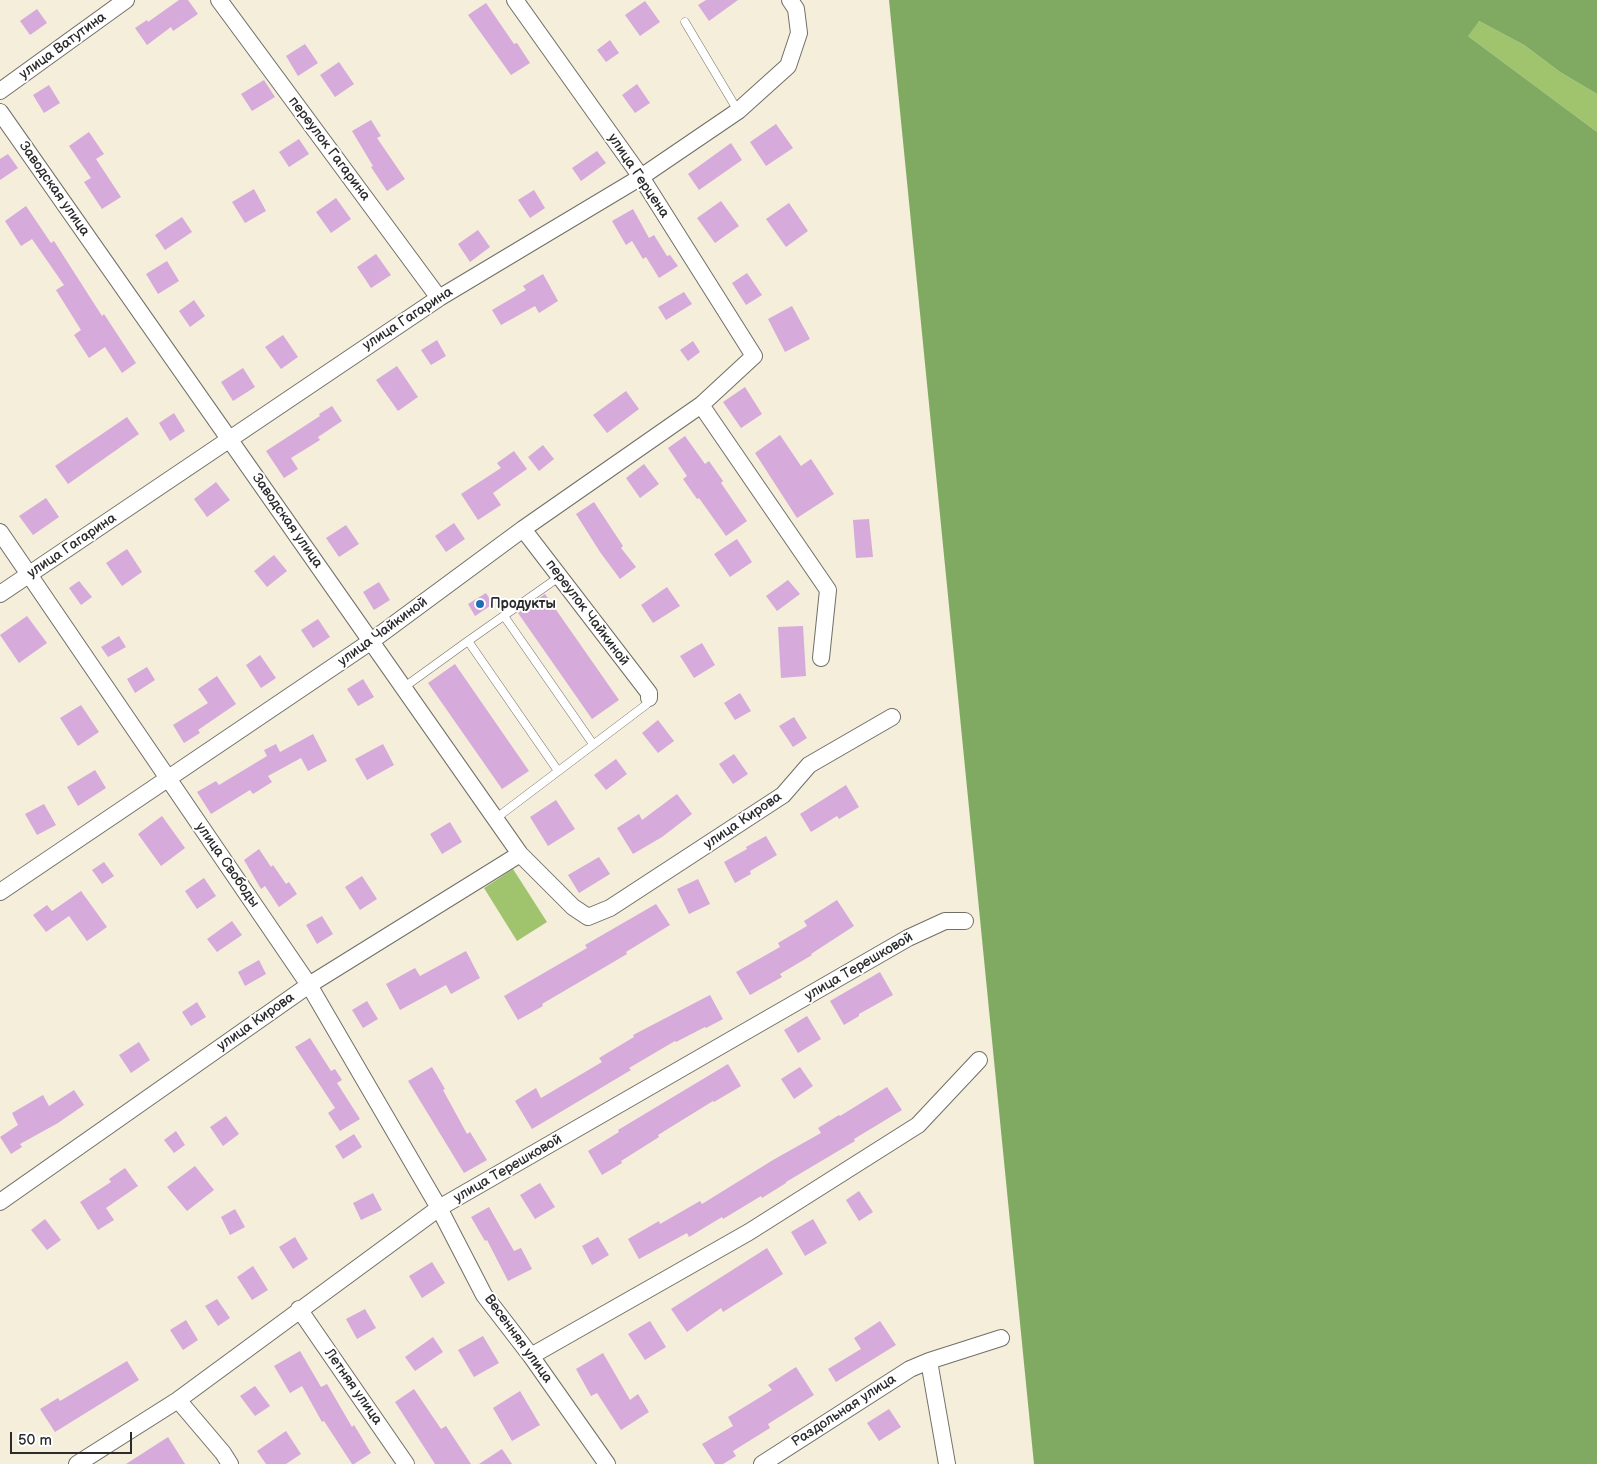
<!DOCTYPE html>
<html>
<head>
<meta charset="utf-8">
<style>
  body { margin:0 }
  #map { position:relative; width:1597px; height:1464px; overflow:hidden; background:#f4eeda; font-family:"Balsamiq Sans",sans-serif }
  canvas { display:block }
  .scale { position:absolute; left:10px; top:1432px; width:122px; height:22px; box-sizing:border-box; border:2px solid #2b2b2b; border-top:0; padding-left:6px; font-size:15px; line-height:18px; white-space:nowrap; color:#2b2b2b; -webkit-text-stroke:4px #fff; paint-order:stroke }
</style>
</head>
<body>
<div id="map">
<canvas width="1597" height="1464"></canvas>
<div class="scale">50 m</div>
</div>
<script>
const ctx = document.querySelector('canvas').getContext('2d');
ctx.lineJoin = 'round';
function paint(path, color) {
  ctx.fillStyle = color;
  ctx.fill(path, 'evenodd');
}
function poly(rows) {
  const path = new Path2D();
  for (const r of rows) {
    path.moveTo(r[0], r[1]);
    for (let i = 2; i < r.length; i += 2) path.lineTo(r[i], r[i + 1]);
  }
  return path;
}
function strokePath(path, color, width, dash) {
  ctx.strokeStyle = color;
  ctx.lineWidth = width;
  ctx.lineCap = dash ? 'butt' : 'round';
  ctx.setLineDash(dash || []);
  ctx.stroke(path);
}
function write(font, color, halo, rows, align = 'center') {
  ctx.font = font + ' "Balsamiq Sans",sans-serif';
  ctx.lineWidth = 4;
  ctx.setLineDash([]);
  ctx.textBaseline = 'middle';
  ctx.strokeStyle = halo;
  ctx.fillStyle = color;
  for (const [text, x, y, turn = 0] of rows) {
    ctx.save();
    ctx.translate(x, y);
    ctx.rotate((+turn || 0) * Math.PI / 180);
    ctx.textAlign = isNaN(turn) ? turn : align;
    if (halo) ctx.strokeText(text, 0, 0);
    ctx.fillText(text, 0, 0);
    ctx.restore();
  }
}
paint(poly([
  [1479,21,1524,45,1560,72,1597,94,1597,132,1468,36,1394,68],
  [513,869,547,922,517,941,484,888]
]), '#a0c46e');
paint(poly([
  [889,0,1597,0,1597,94,1560,72,1524,45,1479,21,1468,36,1597,132,1597,1464,1034,1464]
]), '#80aa61');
paint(poly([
  [179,0,188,0,198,14,173,31,171,27,147,45,135,28,147,20,148,22],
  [706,0,738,0,709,21,698,5],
  [645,1,660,22,640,36,625,15],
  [486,3,514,44,517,43,530,63,511,75,468,15],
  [37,9,47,23,30,35,20,21],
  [610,40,619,53,606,62,597,50],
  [305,44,318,63,298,76,286,56],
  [339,62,354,84,335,97,320,75],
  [264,80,275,97,252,111,241,94],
  [637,84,650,103,635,113,622,95],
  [49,85,60,103,44,113,33,95],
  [371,120,381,136,377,138,405,179,387,191,371,167,373,166,352,131],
  [776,124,793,148,766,166,750,142],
  [89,132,104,154,96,159,121,197,102,209,84,182,91,178,69,146],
  [299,139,309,154,289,167,279,152],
  [731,143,742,160,699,190,688,174],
  [597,151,606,163,581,181,572,168],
  [8,154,18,168,0,180,0,159],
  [254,189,266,211,245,223,232,202],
  [534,190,545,208,530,218,518,200],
  [336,198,351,219,331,233,316,212],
  [721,201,739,226,715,243,697,218],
  [789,203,808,231,786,247,766,219],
  [26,206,51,243,54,241,102,316,104,314,136,363,122,373,105,347,89,358,74,335,81,330,56,290,64,285,32,239,21,246,5,221],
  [633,209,649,238,654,235,667,256,670,255,678,266,659,278,646,257,643,259,632,241,626,245,612,221],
  [182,217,192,232,165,250,155,235],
  [478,230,490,247,470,262,458,244],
  [376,254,391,275,371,288,357,267],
  [167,261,179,281,158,294,146,274],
  [747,273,762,295,746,305,732,283],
  [543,274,558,301,539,313,535,306,501,325,492,310,526,290,523,286],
  [684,292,692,304,666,320,658,307],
  [194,300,205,316,190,327,179,311],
  [792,306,810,339,785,352,768,319],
  [283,335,298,357,281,369,265,347],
  [437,340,446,356,431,365,421,350],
  [693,341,700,352,688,361,680,350],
  [397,366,418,397,398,411,376,380],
  [243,368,255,387,233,401,221,382],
  [745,387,762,414,741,428,723,402],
  [626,391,639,409,607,433,593,415],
  [332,406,342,421,318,437,320,440,291,458,298,469,284,478,266,451,320,416,319,414],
  [174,413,185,431,170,441,159,423],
  [127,417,139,434,68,484,55,466],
  [780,435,801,466,811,459,834,494,797,518,755,453],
  [685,436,705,464,709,461,723,481,721,483,747,521,726,536,699,498,697,499,683,479,687,476,668,448],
  [543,445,554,459,539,471,528,457],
  [514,451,527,469,493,493,501,505,478,520,461,494,501,468,497,463],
  [644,464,659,484,640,498,626,478],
  [216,482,230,500,207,517,194,499],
  [46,498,59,517,33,535,19,516],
  [594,502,623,546,621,548,636,567,620,579,600,552,576,514],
  [869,519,873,557,856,558,853,520],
  [454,523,465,539,446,552,435,536],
  [346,525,359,544,339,557,326,538],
  [737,539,752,562,730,577,714,554],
  [127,549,142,572,122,586,106,563],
  [274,555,287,571,267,587,254,571],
  [788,580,800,594,777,611,766,596],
  [79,581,92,597,81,605,69,588],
  [379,582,390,600,374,610,363,592],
  [667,587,680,606,653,623,641,605],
  [486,593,493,604,475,616,468,604],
  [545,594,619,700,592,719,518,613],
  [27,616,47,643,19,663,0,635],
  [318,619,330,637,313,648,301,630],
  [803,626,806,676,781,678,778,627],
  [119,636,126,647,108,657,101,647],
  [702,643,715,665,694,678,680,656],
  [260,655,276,678,261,688,246,665],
  [455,664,529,771,502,789,428,683],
  [147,667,155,680,135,693,127,679],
  [217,676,236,704,198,730,200,733,184,743,173,725,208,703,198,689],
  [363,679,374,697,358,706,347,689],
  [740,693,751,711,735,720,724,703],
  [81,705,99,732,78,746,60,718],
  [794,717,807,738,793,747,779,726],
  [658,720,674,741,658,753,642,733],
  [313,734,327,761,308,771,301,758,268,776,272,782,253,794,250,790,211,814,197,792,216,781,219,785,267,756,264,750,276,744,280,752],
  [383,744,394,765,367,780,355,759],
  [734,754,748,774,733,784,719,764],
  [616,759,627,774,606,790,594,775],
  [95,770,106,788,78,806,67,787],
  [846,785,859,807,839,819,837,816,811,832,800,814],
  [677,794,692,814,662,837,633,854,617,828,639,814,642,820],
  [556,800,575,829,548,846,530,817],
  [44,804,56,825,37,835,25,814],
  [162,816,185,848,161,866,138,834],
  [450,822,462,842,442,854,430,834],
  [766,836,777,855,750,871,751,874,735,883,724,862,747,849,746,847],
  [259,849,271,867,273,865,286,884,289,882,297,894,279,907,265,886,261,889,244,860],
  [599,857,610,874,579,893,568,875],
  [104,862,114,876,102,884,92,870],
  [362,876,377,899,360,910,345,887],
  [204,878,216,896,197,909,185,891],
  [698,879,710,904,689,914,677,889],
  [81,891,107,927,87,941,69,916,46,932,33,915,47,905,52,911],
  [837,900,854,926,811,954,812,955,780,974,782,977,750,995,736,972,780,947,778,943,807,926,804,921],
  [656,904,670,925,626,952,627,954,542,1004,543,1006,518,1020,504,996,587,948,585,945],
  [322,916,333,934,317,944,306,925],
  [232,921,242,935,217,952,207,939],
  [466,951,480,978,451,994,446,985,400,1010,386,984,415,968,420,976],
  [259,960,266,974,245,986,238,972],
  [880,972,893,995,859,1014,859,1016,844,1025,830,1001],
  [710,995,723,1019,706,1028,705,1027,676,1042,675,1041,629,1068,631,1070,532,1129,515,1101,536,1088,541,1098,602,1062,599,1058,634,1037,633,1035],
  [367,1001,378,1019,363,1028,352,1010],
  [197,1002,206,1017,191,1026,182,1012],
  [807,1016,821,1039,798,1053,784,1030],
  [310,1038,331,1071,335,1069,342,1080,337,1083,360,1119,340,1131,328,1113,335,1108,295,1047],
  [139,1042,150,1060,131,1073,119,1055],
  [728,1064,741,1086,714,1102,713,1101,658,1135,659,1137,621,1161,622,1163,602,1175,588,1151,619,1132,618,1130],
  [432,1067,445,1089,443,1090,467,1134,470,1132,487,1160,464,1173,408,1081],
  [800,1067,813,1086,794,1099,781,1079],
  [887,1087,902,1110,854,1139,855,1141,786,1182,786,1183,762,1198,761,1196,723,1219,722,1217,689,1237,687,1233,639,1259,628,1239,659,1221,660,1224,700,1201,702,1204,773,1160,821,1133,818,1128,839,1115,840,1116],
  [74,1090,84,1105,58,1123,20,1144,22,1147,11,1154,0,1137,18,1125,12,1113,43,1095,49,1106],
  [226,1116,239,1134,223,1146,210,1127],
  [176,1131,185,1145,174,1153,164,1140],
  [354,1134,362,1147,343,1159,335,1146],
  [195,1166,214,1190,187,1211,167,1187],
  [125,1168,138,1186,106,1208,114,1220,98,1230,80,1202,111,1182,109,1179],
  [540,1183,555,1207,535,1219,520,1195],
  [859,1191,873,1212,859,1221,846,1200],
  [373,1193,382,1210,361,1220,353,1203],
  [489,1207,514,1251,521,1248,532,1269,508,1281,487,1240,485,1241,471,1217],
  [235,1209,245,1227,230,1235,221,1217],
  [45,1219,61,1240,47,1250,31,1230],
  [813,1219,827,1243,805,1256,791,1232],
  [295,1237,308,1259,293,1269,279,1247],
  [598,1237,609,1255,592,1265,582,1246],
  [767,1248,783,1274,723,1312,721,1308,687,1332,671,1309],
  [432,1262,445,1283,422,1298,409,1276],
  [253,1266,268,1290,252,1300,237,1277],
  [217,1299,230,1318,218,1326,205,1306],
  [365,1309,376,1328,357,1339,346,1319],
  [186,1320,198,1340,183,1350,170,1330],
  [650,1321,666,1347,645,1360,628,1334],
  [880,1321,896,1345,836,1382,828,1369,861,1349,854,1338],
  [483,1336,499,1363,474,1377,458,1350],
  [433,1337,443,1352,415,1371,405,1357],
  [300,1351,321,1387,327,1384,352,1427,354,1425,371,1453,354,1464,352,1464,324,1421,322,1422,302,1386,290,1393,274,1366],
  [603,1353,630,1400,638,1394,649,1412,621,1430,597,1393,591,1396,576,1369],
  [127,1361,139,1380,55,1432,40,1409,58,1398,60,1401],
  [796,1367,814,1395,768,1424,770,1428,733,1451,736,1456,723,1464,715,1464,702,1444,733,1426,728,1417,772,1390,768,1385],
  [255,1386,270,1406,255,1416,240,1396],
  [414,1389,441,1429,446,1426,471,1464,435,1464,395,1402],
  [520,1391,540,1425,512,1441,493,1408],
  [889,1409,901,1427,879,1441,867,1423],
  [286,1431,301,1454,286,1464,266,1464,257,1451],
  [168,1437,185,1464,126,1464],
  [502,1449,512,1464,479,1464]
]), '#d6aada');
const lane = poly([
  [685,22,738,111],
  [504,616,593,744],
  [468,641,559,577],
  [403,688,468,641,558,771],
  [495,819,647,704,649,698]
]);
const street = poly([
  [219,0,439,298],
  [0,91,126,0],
  [0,112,520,854,573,907,588,917,610,908,783,795,809,765,892,717],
  [701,405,828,590,821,658],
  [523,529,649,693,649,698],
  [0,532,309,985,439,1208,484,1295,531,1356,607,1464],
  [0,594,439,298,641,177,738,111,788,66,799,33,796,9,790,0],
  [0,892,370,642,523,529,701,405,754,356,641,177,515,0],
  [0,1202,309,985,520,854],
  [299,1309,406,1464],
  [531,1356,749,1232,918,1125,979,1060],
  [178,1400,223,1453,230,1464],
  [77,1464,178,1400,439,1208,908,938,945,921,965,921],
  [762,1464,910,1369,929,1361],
  [947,1464,929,1361,1001,1338]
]);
strokePath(lane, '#716f68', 9);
strokePath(street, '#716f68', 18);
strokePath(lane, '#fff', 8);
strokePath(street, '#fff', 16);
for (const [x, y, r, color] of [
  [480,604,5,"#1f6fb2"]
]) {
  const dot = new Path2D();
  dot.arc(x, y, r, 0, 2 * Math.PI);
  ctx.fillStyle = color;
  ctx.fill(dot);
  strokePath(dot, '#fff', 2);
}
write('14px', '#2b2b2b', '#fff', [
  ["улица Ватутина",63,46,-36],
  ["переулок Гагарина",329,149,53],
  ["улица Герцена",638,176,56],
  ["Заводская улица",54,189,55],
  ["улица Гагарина",408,319,-33],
  ["Заводская улица",287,521,55],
  ["улица Гагарина",72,546,-34],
  ["переулок Чайкиной",587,613,53],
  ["улица Чайкиной",383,632,-36],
  ["улица Кирова",743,821,-34],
  ["улица Свободы",227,865,55],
  ["улица Терешковой",859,967,-30],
  ["улица Кирова",256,1022,-35],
  ["улица Терешковой",508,1169,-30],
  ["Весенняя улица",518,1339,54],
  ["Летняя улица",353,1387,55],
  ["Раздольная улица",844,1411,-33]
]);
write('bold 14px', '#2b2b2b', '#fff', [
  ["Продукты",490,604]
], 'left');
</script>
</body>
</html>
